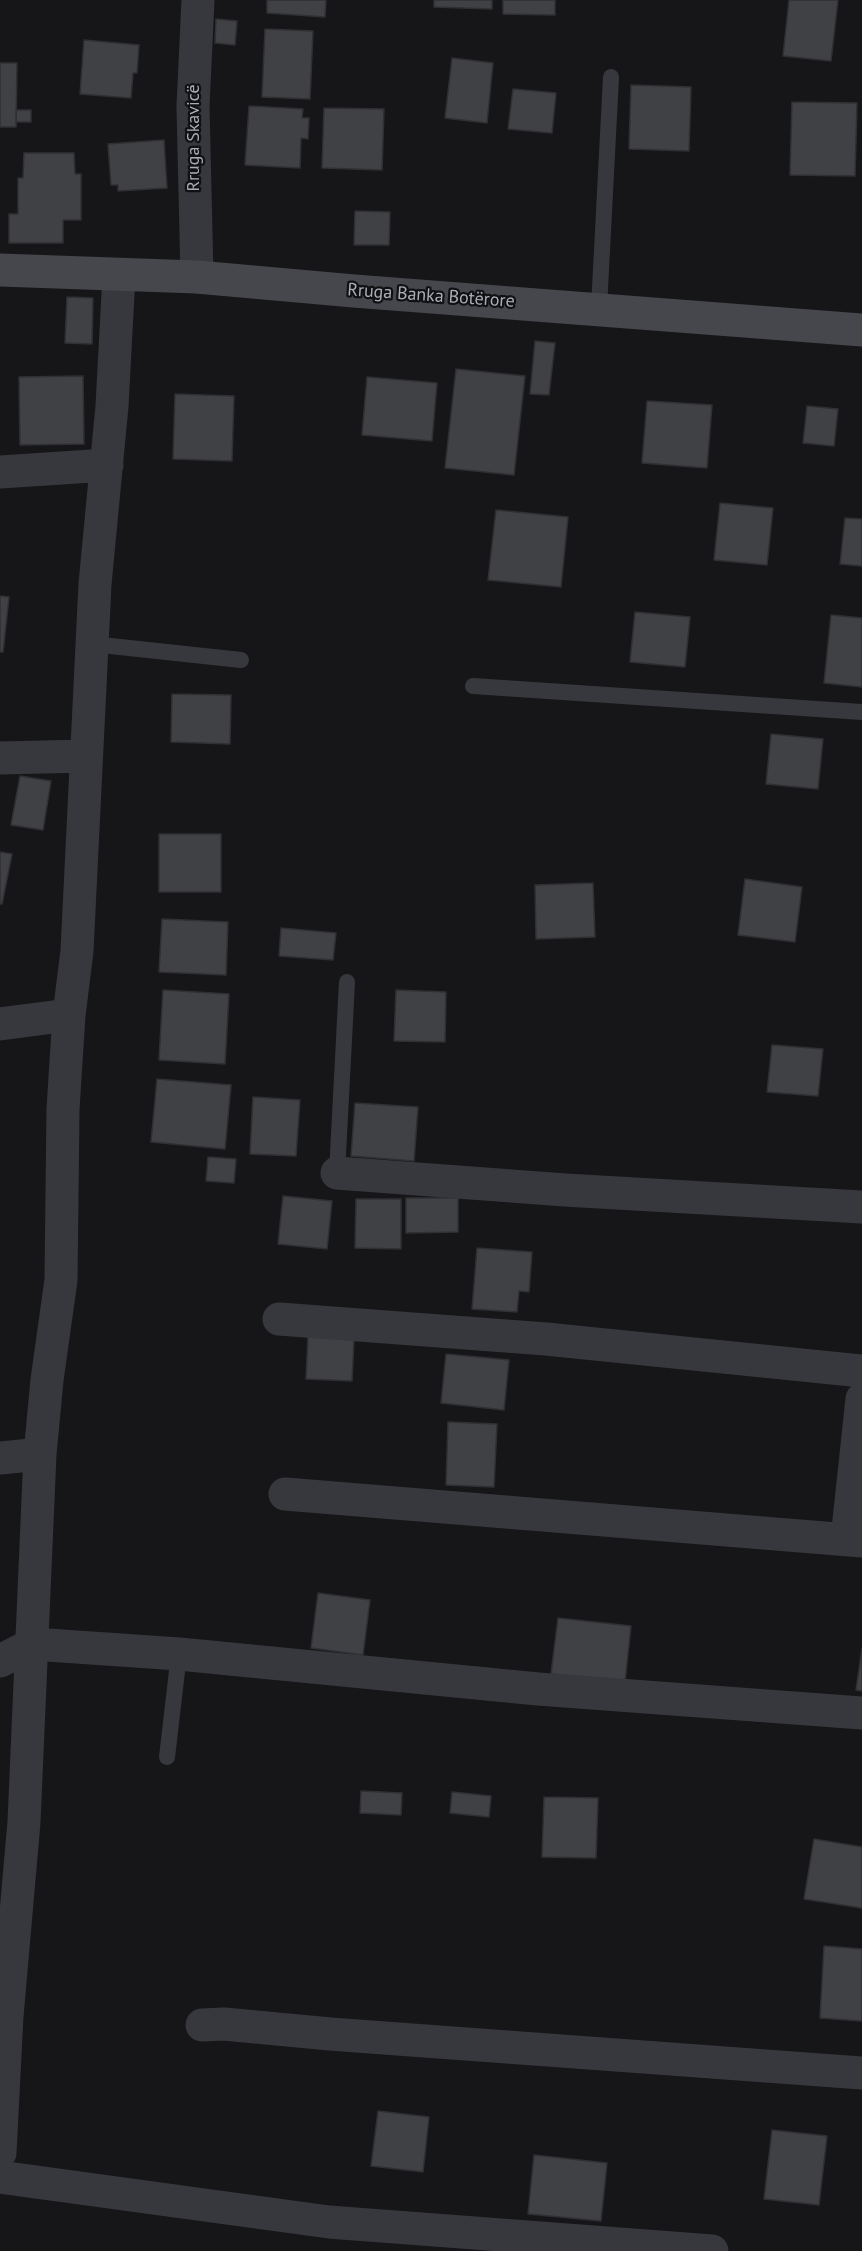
<!DOCTYPE html>
<html>
<head>
<meta charset="utf-8">
<style>
  body { margin:0 }
  canvas { display:block; background:#161618 }
</style>
</head>
<body>
<canvas width="862" height="2251"></canvas>
<script>
const ctx = document.querySelector('canvas').getContext('2d');
ctx.lineJoin = 'round';
function paint(path, color) {
  ctx.fillStyle = color;
  ctx.fill(path, 'evenodd');
}
function poly(rows) {
  const path = new Path2D();
  for (const r of rows) {
    path.moveTo(r[0], r[1]);
    for (let i = 2; i < r.length; i += 2) path.lineTo(r[i], r[i + 1]);
  }
  return path;
}
function strokePath(path, color, width, dash) {
  ctx.strokeStyle = color;
  ctx.lineWidth = width;
  ctx.lineCap = dash ? 'butt' : 'round';
  ctx.setLineDash(dash || []);
  ctx.stroke(path);
}
function write(font, color, halo, rows, align = 'center') {
  ctx.font = font + ' "PT Sans",sans-serif';
  ctx.lineWidth = 4.5;
  ctx.setLineDash([]);
  ctx.textBaseline = 'middle';
  ctx.strokeStyle = halo;
  ctx.fillStyle = color;
  for (const [text, x, y, turn = 0] of rows) {
    ctx.save();
    ctx.translate(x, y);
    ctx.rotate((+turn || 0) * Math.PI / 180);
    ctx.textAlign = isNaN(turn) ? turn : align;
    if (halo) ctx.strokeText(text, 0, 0);
    ctx.fillText(text, 0, 0);
    ctx.restore();
  }
}
const building = poly([
  [267,0,326,0,325,17,267,13,267,0],
  [434,0,492,0,492,9,434,7,434,0],
  [503,0,555,0,555,15,503,14,503,0],
  [789,0,838,0,831,61,783,56,789,0],
  [216,19,237,21,235,45,215,43,216,19],
  [265,29,313,31,310,99,262,97,265,29],
  [84,40,139,45,137,73,133,73,131,98,80,94,84,40],
  [452,58,493,63,487,123,445,118,452,58],
  [0,63,17,63,16,127,0,127,0,63],
  [631,85,691,87,689,151,629,149,631,85],
  [513,89,556,93,552,133,508,129,513,89],
  [792,102,857,103,855,176,790,175,792,102],
  [249,106,303,109,302,118,309,118,308,139,301,138,300,168,245,165,249,106],
  [324,108,384,109,382,170,322,168,324,108],
  [16,110,31,110,31,122,16,122,16,110],
  [164,140,167,188,118,191,118,185,111,185,108,144,164,140],
  [24,153,74,153,75,174,81,174,81,220,63,220,63,243,9,243,9,214,18,214,18,178,23,178,24,153],
  [355,211,390,212,389,245,354,245,355,211],
  [67,297,93,298,92,344,65,343,67,297],
  [535,341,555,343,549,395,530,394,535,341],
  [456,369,525,376,514,475,445,468,456,369],
  [83,376,84,444,20,445,19,377,83,376],
  [367,377,437,383,432,441,362,435,367,377],
  [175,394,234,396,232,461,173,459,175,394],
  [647,401,712,405,707,468,642,463,647,401],
  [807,406,838,409,834,446,803,443,807,406],
  [720,503,773,508,767,565,714,560,720,503],
  [496,510,568,517,561,587,488,580,496,510],
  [845,518,862,519,862,566,840,564,845,518],
  [0,596,9,597,3,652,0,652,0,596],
  [635,612,690,617,685,667,630,662,635,612],
  [831,615,862,618,862,687,824,683,831,615],
  [172,694,231,695,230,744,171,742,172,694],
  [771,734,823,739,818,789,766,784,771,734],
  [20,776,51,781,43,830,11,825,20,776],
  [159,834,221,834,221,892,159,892,159,834],
  [0,852,12,854,2,904,0,904,0,852],
  [745,879,802,887,795,942,738,935,745,879],
  [593,883,595,937,536,939,535,885,593,883],
  [162,919,228,922,226,975,159,972,162,919],
  [281,928,336,933,333,960,279,956,281,928],
  [163,990,229,994,225,1064,159,1060,163,990],
  [396,990,446,992,445,1042,394,1041,396,990],
  [772,1045,823,1049,818,1096,767,1092,772,1045],
  [157,1079,231,1085,225,1149,151,1142,157,1079],
  [253,1097,300,1100,296,1156,250,1154,253,1097],
  [355,1103,418,1107,414,1161,351,1156,355,1103],
  [208,1157,236,1159,234,1183,206,1181,208,1157],
  [283,1196,332,1201,327,1249,278,1244,283,1196],
  [406,1198,458,1198,458,1232,406,1233,406,1198],
  [356,1199,401,1199,401,1249,355,1248,356,1199],
  [477,1248,532,1252,529,1292,519,1291,517,1312,472,1309,477,1248],
  [308,1337,354,1339,352,1381,306,1379,308,1337],
  [446,1354,509,1360,504,1410,441,1403,446,1354],
  [448,1422,497,1424,494,1487,446,1485,448,1422],
  [318,1593,370,1600,363,1655,311,1648,318,1593],
  [558,1618,631,1626,625,1682,551,1674,558,1618],
  [862,1649,862,1691,856,1690,862,1649],
  [361,1791,402,1793,401,1815,360,1813,361,1791],
  [452,1792,491,1796,489,1817,450,1813,452,1792],
  [544,1797,598,1798,596,1858,542,1857,544,1797],
  [814,1839,862,1847,862,1908,804,1899,814,1839],
  [824,1946,862,1949,862,2021,820,2018,824,1946],
  [378,2111,429,2117,423,2172,371,2166,378,2111],
  [772,2130,827,2136,819,2205,764,2199,772,2130],
  [534,2155,607,2163,601,2221,528,2214,534,2155]
]);
paint(building, '#404145');
strokePath(building, '#303034', 1.5);
strokePath(poly([
  [599,308,611,77],
  [92,644,241,660],
  [473,686,862,712],
  [337,1173,347,982],
  [167,1757,179,1654]
]), '#37383d', 16);
strokePath(poly([
  [197,277,193,106,198,0],
  [0,472,107,465],
  [0,758,86,756],
  [0,1024,69,1015],
  [337,1173,565,1190,862,1207],
  [279,1319,546,1339,862,1371],
  [0,1458,40,1454],
  [285,1494,862,1541],
  [847,1539,862,1399],
  [0,1661,33,1644,179,1654,538,1689,862,1713],
  [202,2025,224,2024,330,2034,862,2073],
  [0,2153,7,2016,24,1822,40,1454,47,1380,61,1280,63,1109,69,1015,77,951,95,584,112,406,119,275],
  [0,2177,329,2222,712,2251]
]), '#37383d', 33);
strokePath(poly([
  [0,270,197,277,354,291,862,330]
]), '#45474d', 33);
write('18px', '#a8adb8', '#111113', [
  ["Rruga Skavicë",194,138,-90],
  ["Rruga Banka Botërore",431,296,4]
]);
</script>
</body>
</html>
